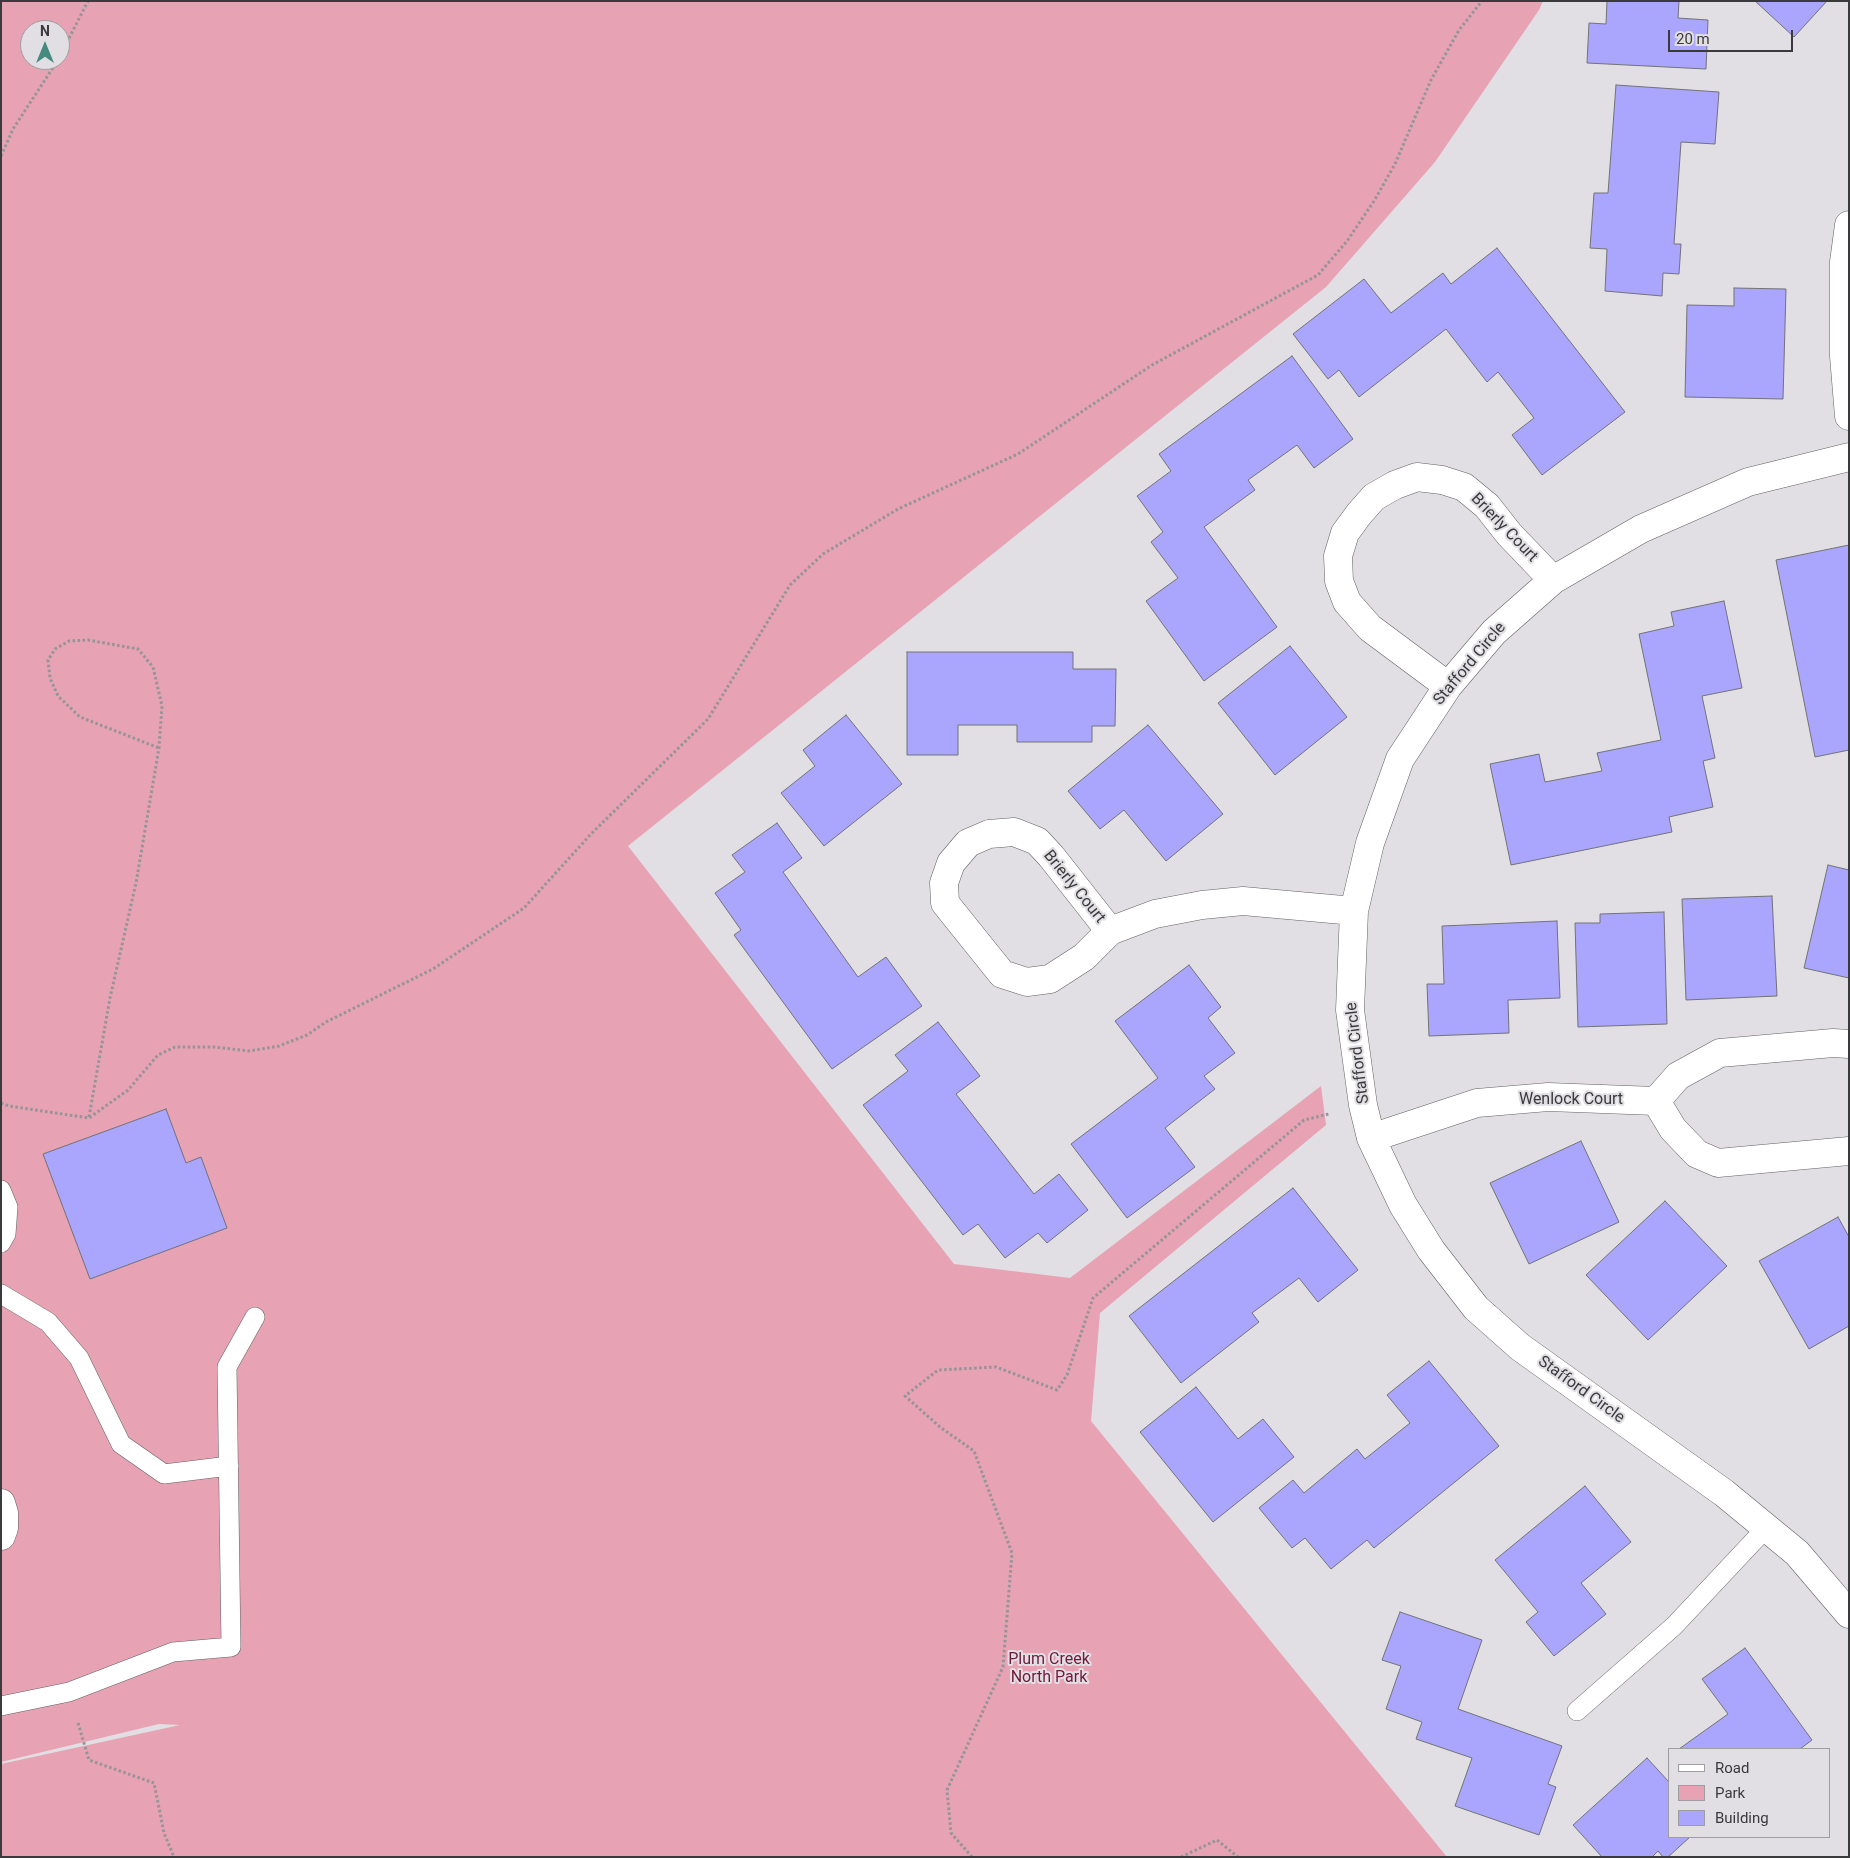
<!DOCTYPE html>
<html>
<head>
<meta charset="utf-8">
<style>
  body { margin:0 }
  #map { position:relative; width:1850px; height:1858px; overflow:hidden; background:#e1dfe3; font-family:Roboto,sans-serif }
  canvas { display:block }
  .frame { position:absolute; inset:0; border:2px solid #3a393b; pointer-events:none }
  .legend { position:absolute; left:1668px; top:1748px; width:162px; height:90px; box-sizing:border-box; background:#e1dfe3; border:1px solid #9e9da0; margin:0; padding:6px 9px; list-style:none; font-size:15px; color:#3a393b }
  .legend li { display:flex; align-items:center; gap:10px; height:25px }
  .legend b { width:25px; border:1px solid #9e9da0 }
  .north { position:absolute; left:20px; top:20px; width:50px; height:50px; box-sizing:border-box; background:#e1dfe3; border:1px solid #9e9da0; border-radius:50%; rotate:0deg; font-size:14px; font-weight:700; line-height:20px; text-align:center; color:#3a393b }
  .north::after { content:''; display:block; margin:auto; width:18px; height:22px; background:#458a7f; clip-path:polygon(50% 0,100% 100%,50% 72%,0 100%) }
  .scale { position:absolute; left:1668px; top:30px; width:125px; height:22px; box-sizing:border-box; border:2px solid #3a393b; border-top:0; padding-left:6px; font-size:15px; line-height:18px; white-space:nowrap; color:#3a393b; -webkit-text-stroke:4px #e1dfe3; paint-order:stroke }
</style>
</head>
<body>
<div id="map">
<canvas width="1850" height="1858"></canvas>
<div class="frame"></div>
<ul class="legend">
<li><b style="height:6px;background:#fff"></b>Road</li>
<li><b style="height:14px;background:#e7a2b3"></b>Park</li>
<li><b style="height:14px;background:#aaa5fd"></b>Building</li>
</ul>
<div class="north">N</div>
<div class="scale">20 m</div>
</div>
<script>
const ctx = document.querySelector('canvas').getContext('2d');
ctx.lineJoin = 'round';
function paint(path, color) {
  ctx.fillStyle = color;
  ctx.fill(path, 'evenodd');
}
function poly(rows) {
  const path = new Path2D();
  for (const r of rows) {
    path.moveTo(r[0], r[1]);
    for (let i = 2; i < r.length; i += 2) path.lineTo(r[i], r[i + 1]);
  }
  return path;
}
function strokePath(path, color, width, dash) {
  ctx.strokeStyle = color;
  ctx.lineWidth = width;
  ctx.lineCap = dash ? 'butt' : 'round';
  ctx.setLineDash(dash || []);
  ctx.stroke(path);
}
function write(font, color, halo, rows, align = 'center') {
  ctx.font = font + ' Roboto,sans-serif';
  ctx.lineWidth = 4;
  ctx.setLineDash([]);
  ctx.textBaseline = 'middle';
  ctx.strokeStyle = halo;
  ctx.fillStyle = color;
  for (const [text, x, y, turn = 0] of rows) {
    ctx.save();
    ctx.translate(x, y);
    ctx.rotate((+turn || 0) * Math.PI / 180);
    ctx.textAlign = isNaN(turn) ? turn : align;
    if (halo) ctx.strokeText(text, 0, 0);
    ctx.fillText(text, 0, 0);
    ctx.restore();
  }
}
paint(poly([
  [1,1,1543,1,1539,10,1435,162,1326,287,628,846,954,1264,1070,1278,1321,1086,1326,1125,1100,1313,1091,1421,1447,1857,1,1857,1,1764,180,1725,159,1724,1,1762],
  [30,30,60,30,60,60,30,60]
]), '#e7a2b3');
const building = poly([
  [1607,1,1679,1,1678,18,1708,20,1706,69,1587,63,1589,23,1606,24,1607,1],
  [1755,1,1827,1,1794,37,1755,1],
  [1616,85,1719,92,1715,144,1681,142,1674,244,1681,244,1679,274,1663,273,1662,296,1605,291,1607,249,1590,248,1594,193,1608,193,1616,85],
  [1497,248,1625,412,1542,475,1512,435,1534,418,1498,372,1487,382,1446,329,1359,397,1339,370,1328,379,1293,334,1364,279,1391,313,1443,273,1451,284,1497,248],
  [1734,288,1786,289,1783,399,1685,397,1687,305,1734,306,1734,288],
  [1292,356,1353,439,1314,468,1297,445,1248,480,1255,490,1204,527,1277,627,1204,681,1146,601,1178,578,1151,542,1163,532,1137,496,1171,471,1159,454,1292,356],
  [1849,545,1849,750,1815,757,1776,560,1849,545],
  [1724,601,1742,688,1702,696,1715,758,1703,761,1713,807,1669,817,1672,832,1511,865,1490,764,1539,754,1545,782,1602,771,1597,753,1661,740,1639,634,1674,626,1671,612,1724,601],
  [1290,646,1347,717,1275,775,1218,703,1290,646],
  [907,652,1073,652,1073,669,1116,669,1115,726,1092,726,1092,742,1017,742,1017,725,958,725,958,755,907,755,907,652],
  [846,715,902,784,824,846,781,793,815,766,803,750,846,715],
  [1148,725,1223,814,1166,861,1124,810,1100,829,1068,791,1148,725],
  [777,823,802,858,783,872,858,977,886,957,922,1006,832,1069,734,935,741,930,715,893,745,872,732,855,777,823],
  [1828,865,1849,870,1849,978,1804,968,1828,865],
  [1772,896,1777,996,1686,1000,1682,899,1772,896],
  [1664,912,1667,1024,1578,1027,1575,923,1600,923,1600,914,1664,912],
  [1557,921,1560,998,1508,1000,1509,1033,1429,1036,1427,984,1444,984,1442,926,1557,921],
  [1189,965,1221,1007,1208,1018,1235,1053,1204,1076,1215,1089,1165,1128,1195,1167,1127,1218,1071,1144,1158,1078,1115,1021,1189,965],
  [938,1022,980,1076,956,1094,1034,1194,1059,1174,1088,1210,1047,1243,1038,1233,1005,1258,978,1224,963,1235,863,1105,908,1071,895,1055,938,1022],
  [166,1109,186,1163,201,1157,227,1228,90,1279,43,1154,166,1109],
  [1581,1141,1619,1222,1529,1264,1490,1183,1581,1141],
  [1293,1188,1358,1270,1318,1302,1299,1278,1252,1313,1259,1322,1181,1383,1129,1316,1293,1188],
  [1665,1201,1727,1266,1648,1340,1586,1275,1665,1201],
  [1838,1217,1849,1237,1849,1326,1809,1349,1759,1261,1838,1217],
  [1429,1361,1499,1446,1374,1548,1367,1540,1331,1569,1305,1538,1292,1548,1259,1508,1293,1480,1304,1493,1357,1449,1365,1459,1410,1423,1387,1395,1429,1361],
  [1196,1387,1238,1439,1263,1419,1294,1457,1213,1522,1140,1432,1196,1387],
  [1585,1486,1631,1542,1581,1583,1606,1614,1554,1656,1526,1622,1538,1612,1495,1560,1585,1486],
  [1400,1612,1482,1640,1458,1709,1562,1746,1548,1784,1556,1787,1539,1835,1455,1806,1472,1758,1416,1739,1422,1722,1386,1709,1401,1666,1382,1660,1400,1612],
  [1745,1648,1812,1740,1800,1749,1679,1749,1728,1714,1702,1679,1745,1648],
  [1647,1758,1669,1782,1669,1837,1690,1837,1668,1857,1663,1857,1658,1851,1652,1857,1602,1857,1573,1825,1647,1758]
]);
paint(building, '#aaa5fd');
strokePath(building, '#727277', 1);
const service = poly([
  [1,1190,8,1207,6,1234,1,1243],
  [1,1294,48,1322,79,1358,121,1444,164,1474,229,1466],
  [1,1706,69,1692,173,1652,231,1647,227,1367,255,1317],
  [1577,1711,1674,1626,1766,1528]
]);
const minor = poly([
  [1849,225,1844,262,1844,356,1849,416],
  [1849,457,1748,482,1641,529,1553,580,1494,632,1448,686,1400,759,1370,843,1354,911,1350,1010,1363,1105,1371,1138,1403,1205,1431,1250,1476,1308,1520,1347,1724,1493,1797,1553,1849,1614],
  [1448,686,1370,628,1347,602,1339,581,1338,556,1345,533,1359,514,1374,497,1395,485,1417,477,1442,480,1464,487,1487,506,1509,534,1553,580],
  [1110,931,1084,957,1050,979,1027,982,1002,974,945,903,944,883,951,863,968,843,989,834,1014,832,1037,841,1051,856,1110,931,1155,914,1202,905,1243,901,1354,911],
  [1656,1101,1673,1129,1697,1154,1718,1163,1849,1151],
  [1371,1138,1477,1103,1548,1097,1656,1101,1678,1076,1720,1053,1833,1043,1849,1044],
  [1,1503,4,1513,4,1528,1,1536]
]);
strokePath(service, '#626064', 20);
strokePath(minor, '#626064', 29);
strokePath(poly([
  [60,56,88,1],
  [1,156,13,129,58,60],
  [1,1103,9,1106,89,1118,128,1090,158,1055,175,1047,214,1047,249,1051,279,1046,307,1035,326,1022,433,969,524,908,591,834,708,719,790,585,823,554,898,509,1018,454,1152,365,1318,275,1347,241,1374,201,1395,164,1431,80,1459,30,1482,1],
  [89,1117,110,998,136,883,159,748,162,706,153,667,138,649,88,640,69,641,55,649,48,660,50,678,58,696,80,717,159,748],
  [78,1723,89,1760,154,1783,164,1833,174,1857],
  [972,1857,951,1833,947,1790,1003,1667,1012,1553,974,1451,940,1427,905,1396,938,1370,996,1367,1057,1390,1067,1375,1093,1298,1304,1120,1329,1114],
  [1181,1857,1217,1840,1238,1857]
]), '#959497', 3, [2.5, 2.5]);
strokePath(service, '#fff', 19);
strokePath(minor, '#fff', 28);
write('16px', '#3a393b', '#e1dfe3', [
  ["Brierly Court",1504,528,46],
  ["Stafford Circle",1470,664,-50],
  ["Brierly Court",1074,887,51],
  ["Stafford Circle",1358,1053,-97],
  ["Wenlock Court",1571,1100],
  ["Stafford Circle",1581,1390,36]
]);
write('16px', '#711939', '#e1dfe3', [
  ["Plum Creek",1049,1660],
  ["North Park",1049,1678]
]);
</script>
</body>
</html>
